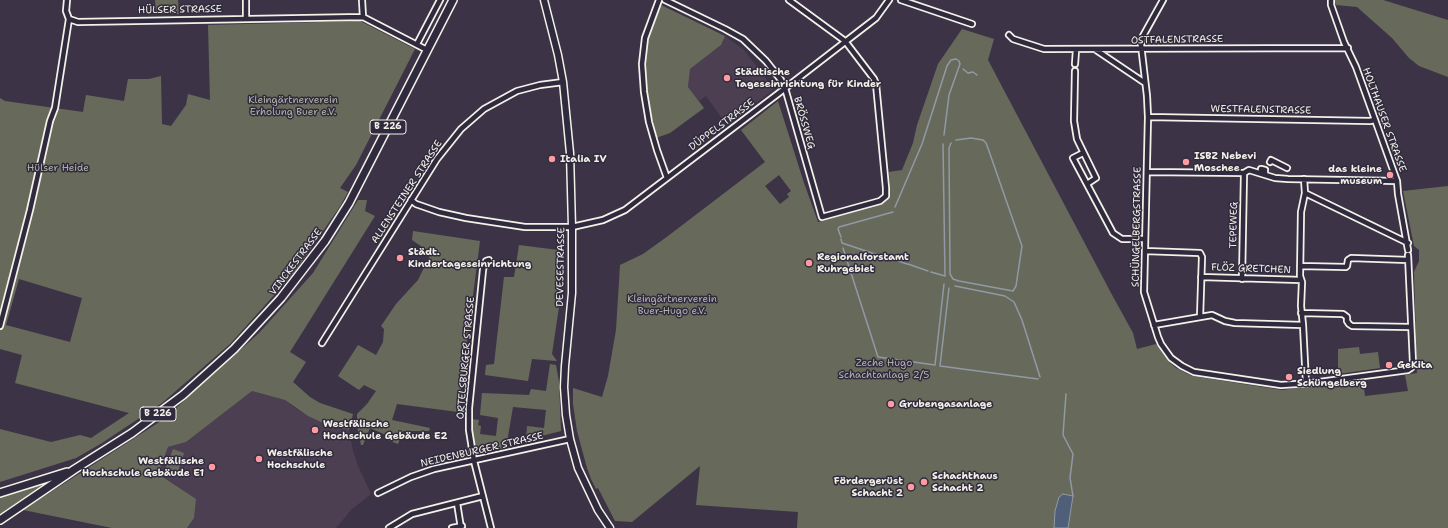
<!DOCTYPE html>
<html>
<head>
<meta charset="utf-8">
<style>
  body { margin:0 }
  canvas { display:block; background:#3c3446 }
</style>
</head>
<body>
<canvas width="1448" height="528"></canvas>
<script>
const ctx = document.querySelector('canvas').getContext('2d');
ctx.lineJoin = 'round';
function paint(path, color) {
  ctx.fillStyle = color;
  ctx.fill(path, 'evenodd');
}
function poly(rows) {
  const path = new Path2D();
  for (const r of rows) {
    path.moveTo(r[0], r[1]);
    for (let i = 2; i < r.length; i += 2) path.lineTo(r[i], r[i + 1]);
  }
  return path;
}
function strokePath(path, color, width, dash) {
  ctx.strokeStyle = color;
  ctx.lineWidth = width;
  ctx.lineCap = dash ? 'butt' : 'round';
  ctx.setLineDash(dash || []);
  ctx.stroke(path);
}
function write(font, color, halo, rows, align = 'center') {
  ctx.font = font + ' "Shantell Sans",sans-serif';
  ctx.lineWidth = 3;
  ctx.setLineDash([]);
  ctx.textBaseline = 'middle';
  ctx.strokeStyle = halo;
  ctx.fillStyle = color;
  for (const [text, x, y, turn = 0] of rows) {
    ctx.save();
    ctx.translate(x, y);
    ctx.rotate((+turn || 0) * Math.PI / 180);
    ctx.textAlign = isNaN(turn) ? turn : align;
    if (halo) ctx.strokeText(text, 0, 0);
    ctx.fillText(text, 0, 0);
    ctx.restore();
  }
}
paint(poly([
  [725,36,744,50,774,89,727,125,706,96,699,101,688,87,690,69,721,45],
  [252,391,285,400,296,409,321,422,349,430,353,451,358,466,371,494,351,510,336,528,187,528,194,518,158,474,168,447,186,442]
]), '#4c3f51');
paint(poly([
  [155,0,178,0,179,14,156,14],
  [1332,0,1383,0,1448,20,1448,77,1419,66,1409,58,1392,38,1357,7,1336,5,1335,3,1333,8],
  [661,5,725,36,721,45,690,69,688,87,704,108,670,133,656,138,648,96,645,68,646,51,648,38,652,25],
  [360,21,415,49,356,165,340,188,348,192,339,208,294,273,230,344,162,403,102,443,76,458,0,482,0,429,51,442,80,435,91,438,129,413,15,383,22,355,0,349,0,98,5,101,83,112,86,95,124,101,128,79,149,79,161,76,162,124,171,126,186,105,188,94,210,100,208,25],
  [19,279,82,298,70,342,6,325],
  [962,29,994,39,988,60,1111,293,1133,333,1137,349,1156,344,1169,362,1176,368,1192,376,1282,390,1363,380,1365,396,1408,391,1405,375,1417,373,1414,272,1419,261,1419,250,1414,246,1403,191,1448,186,1448,528,797,528,798,512,696,505,700,466,632,522,615,521,598,488,596,489,591,479,587,468,577,431,573,404,573,388,602,397,608,376,616,330,620,265,643,254,668,236,765,162,741,130,778,101,804,183,818,222,882,203,890,195,889,172,902,170,913,143,917,125,938,64],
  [779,175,791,191,787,194,789,197,780,204,765,186],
  [358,200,367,200,365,211,375,216,290,352,306,362,293,382,310,397,320,403,353,414,349,430,321,422,308,416,285,400,252,391,186,442,168,447,158,474,196,499,194,518,187,528,112,528,23,510,164,419,259,333,313,273],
  [413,231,480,241,458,412,397,404,392,420,430,428,429,431,403,431,398,444,385,439,386,435,370,428,363,445,361,445,357,426,357,414,367,404,376,391,364,385,359,390,338,376,358,345,376,355,383,342,384,329,381,326,396,304,418,280,431,253,412,240],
  [519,245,558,250,559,307,552,354,557,361,532,359,528,381,485,375,486,365,494,364,504,277,514,277],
  [1359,347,1360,354,1378,352,1380,368,1338,374,1338,349],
  [550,364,556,365,559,382,561,431,526,440,527,426,544,428,546,410,513,407,506,448,475,454,472,437,471,419,479,420,478,425,481,426,480,434,496,436,498,418,480,415,482,393,529,395,531,389,546,391],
  [173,449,184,453,176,477,164,472],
  [43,484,43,485,0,514,0,497,24,489]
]), '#676a5b');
const water = poly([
  [1063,494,1073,496,1068,528,1054,528,1055,511,1059,497,1063,494]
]);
paint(water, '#4f5f79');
strokePath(water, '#9199a5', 1);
strokePath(poly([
  [963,69,968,73,973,72,977,75],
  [951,143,949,148,950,274,953,279,959,281,1013,291,1016,286,1022,246,989,151,986,143,983,140,971,138,956,140],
  [895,207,922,144,947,66,951,60,956,59,959,61,960,64,949,95,944,135],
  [841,237,838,229,839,227,893,212],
  [841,239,842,243,881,256],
  [843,248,878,357,935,365,944,284],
  [884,256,907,264],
  [908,264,928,271],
  [931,272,945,276,943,144],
  [955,286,1005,296,1014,302,1022,320,1040,377],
  [949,288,940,366,1038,379],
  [1066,394,1063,435,1073,454,1070,478,1073,496]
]), '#9199a5', 1.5);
const street = poly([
  [246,0,246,18],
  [362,0,363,17],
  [659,0,645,38,642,64,644,92,649,122,657,150,667,178],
  [665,0,725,29,743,39,766,61,781,80,785,88,822,217,880,201,886,196,886,188,876,84,874,79,845,41,789,0],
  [901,0,972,24],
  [1163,0,1143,36,1141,45,1147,96,1148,117,1144,292,1158,337,1161,344,1171,358,1182,366,1194,372,1281,385,1312,383,1408,370,1411,368,1413,363,1408,255],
  [1331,0,1331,5,1344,42,1356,67,1397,181,1398,194,1408,250],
  [69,19,78,22,363,17,427,50],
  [1009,35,1013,39,1044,49,1348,48],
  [417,44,440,0],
  [1096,50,1145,83],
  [1075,64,1076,50],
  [1075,71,1074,121,1077,139,1096,178,1087,184],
  [1148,117,1370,121,1374,120],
  [1083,153,1073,158,1113,233,1122,239,1145,239],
  [1270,162,1271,160,1287,168],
  [1147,172,1244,173,1249,170,1275,178,1288,179,1397,181],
  [1265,173,1265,172,1261,170,1261,169,1265,170],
  [1304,179,1305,193,1301,212,1300,276,1302,282,1301,306,1303,325,1306,383],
  [1305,193,1408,243],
  [411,200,416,204,439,212,466,218,525,227,572,227,603,220,625,210,779,93,876,18,889,0],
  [1145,251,1200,253,1202,257,1200,317],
  [489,260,486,261,484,265,483,270,469,408,469,430,474,461,491,528],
  [1300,266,1346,267,1347,266,1348,260,1351,258,1408,260],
  [1201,277,1301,280],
  [1242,279,1244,173],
  [1301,313,1343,314,1347,317,1347,321,1349,324,1352,326,1410,327],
  [1154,325,1212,315,1225,321,1235,323,1303,325],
  [0,326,30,210,50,121,55,108,69,19,66,11,67,0],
  [322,343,437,159,461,129,484,109,517,91,540,85,563,82],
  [378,493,411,477,434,469,570,439],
  [457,503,461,528],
  [389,528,412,514,483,496],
  [452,528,462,526]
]);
const secondary = poly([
  [544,0,558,55,563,82,570,153,572,227,572,293,565,366,564,387,566,415,570,439,578,468,598,510,610,528]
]);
const primary = poly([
  [0,493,67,472],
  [0,520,75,469,132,433,183,395,234,349,281,298,325,241,349,203,453,0]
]);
strokePath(street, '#f4f1e8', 8);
strokePath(secondary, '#f4f1e8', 9);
strokePath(primary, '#f4f1e8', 10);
strokePath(street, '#2f2a3d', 4.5);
strokePath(secondary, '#2f2a3d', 6);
strokePath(primary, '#2f2a3d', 7);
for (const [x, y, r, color] of [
  [727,78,4,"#ff9aa2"],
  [552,159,4,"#ff9aa2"],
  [1186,162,4,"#ff9aa2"],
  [1390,175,4,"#ff9aa2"],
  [400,258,4,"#ff9aa2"],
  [809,263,4,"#ff9aa2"],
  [1389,365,4,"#ff9aa2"],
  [1289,377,4,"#ff9aa2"],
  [891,404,4,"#ff9aa2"],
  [315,430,4,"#ff9aa2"],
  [259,459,4,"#ff9aa2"],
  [212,467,4,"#ff9aa2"],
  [924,482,4,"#ff9aa2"],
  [911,487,4,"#ff9aa2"]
]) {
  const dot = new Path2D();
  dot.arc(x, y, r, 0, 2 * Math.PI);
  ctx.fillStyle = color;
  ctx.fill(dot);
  strokePath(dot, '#2f2a3d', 1.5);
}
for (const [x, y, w] of [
  [388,127,36],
  [158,414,36]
]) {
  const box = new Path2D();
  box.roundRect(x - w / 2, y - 7, w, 14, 3);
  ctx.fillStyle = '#2f2a3d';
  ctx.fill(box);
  strokePath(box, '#f4f1e8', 1);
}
write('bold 9px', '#f4f1e8', null, [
  ["B 226",388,127],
  ["B 226",158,414]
]);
write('10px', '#f4f1e8', '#2f2a3d', [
  ["HÜLSER STRASSE",180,10,-1],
  ["OSTFALENSTRASSE",1177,40,-1],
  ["WESTFALENSTRASSE",1261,110,1],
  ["HOLTHAUSER STRASSE",1384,120,70],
  ["BRÖSSWEG",804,123,74],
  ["DÜPPELSTRASSE",722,125,-37],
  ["ALLENSTEINER STRASSE",407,192,-57],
  ["TEPEWEG",1234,225,-89],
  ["SCHÜNGELBERGSTRASSE",1137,227,-89],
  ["VINCKESTRASSE",296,262,-53],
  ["DEVESESTRASSE",561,267,-89],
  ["FLÖZ GRETCHEN",1251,269,2],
  ["ORTELSBURGER STRASSE",466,358,-85],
  ["NEIDENBURGER STRASSE",482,450,-13]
]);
write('bold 10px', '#f4f1e8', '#2f2a3d', [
  ["Städtische",735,72],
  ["Tageseinrichtung für Kinder",735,84],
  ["ISBZ Nebevi",1194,156],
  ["Moschee",1194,168],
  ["Italia IV",560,159],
  ["das kleine",1382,169,"right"],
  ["museum",1382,181,"right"],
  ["Städt.",408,252],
  ["Kindertageseinrichtung",408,264],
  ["Regionalforstamt",817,257],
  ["Ruhrgebiet",817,269],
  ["GeKita",1397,365],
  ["Siedlung",1297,371],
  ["Schüngelberg",1297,383],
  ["Grubengasanlage",899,404],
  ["Westfälische",323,424],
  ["Hochschule Gebäude E2",323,436],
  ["Westfälische",267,453],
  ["Hochschule",267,465],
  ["Westfälische",204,461,"right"],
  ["Hochschule Gebäude E1",204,473,"right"],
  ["Schachthaus",932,476],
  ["Schacht 2",932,488],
  ["Fördergerüst",903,481,"right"],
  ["Schacht 2",903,493,"right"]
], 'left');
write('10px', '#b5b4a9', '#2f2a3d', [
  ["Kleingärtnerverein",293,100],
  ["Erholung Buer e.V.",293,112],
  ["Hülser Heide",58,168],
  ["Kleingärtnerverein",672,299],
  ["Buer-Hugo e.V.",672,311],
  ["Zeche Hugo",884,363],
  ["Schachtanlage 2/5",884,375]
]);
</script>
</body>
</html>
